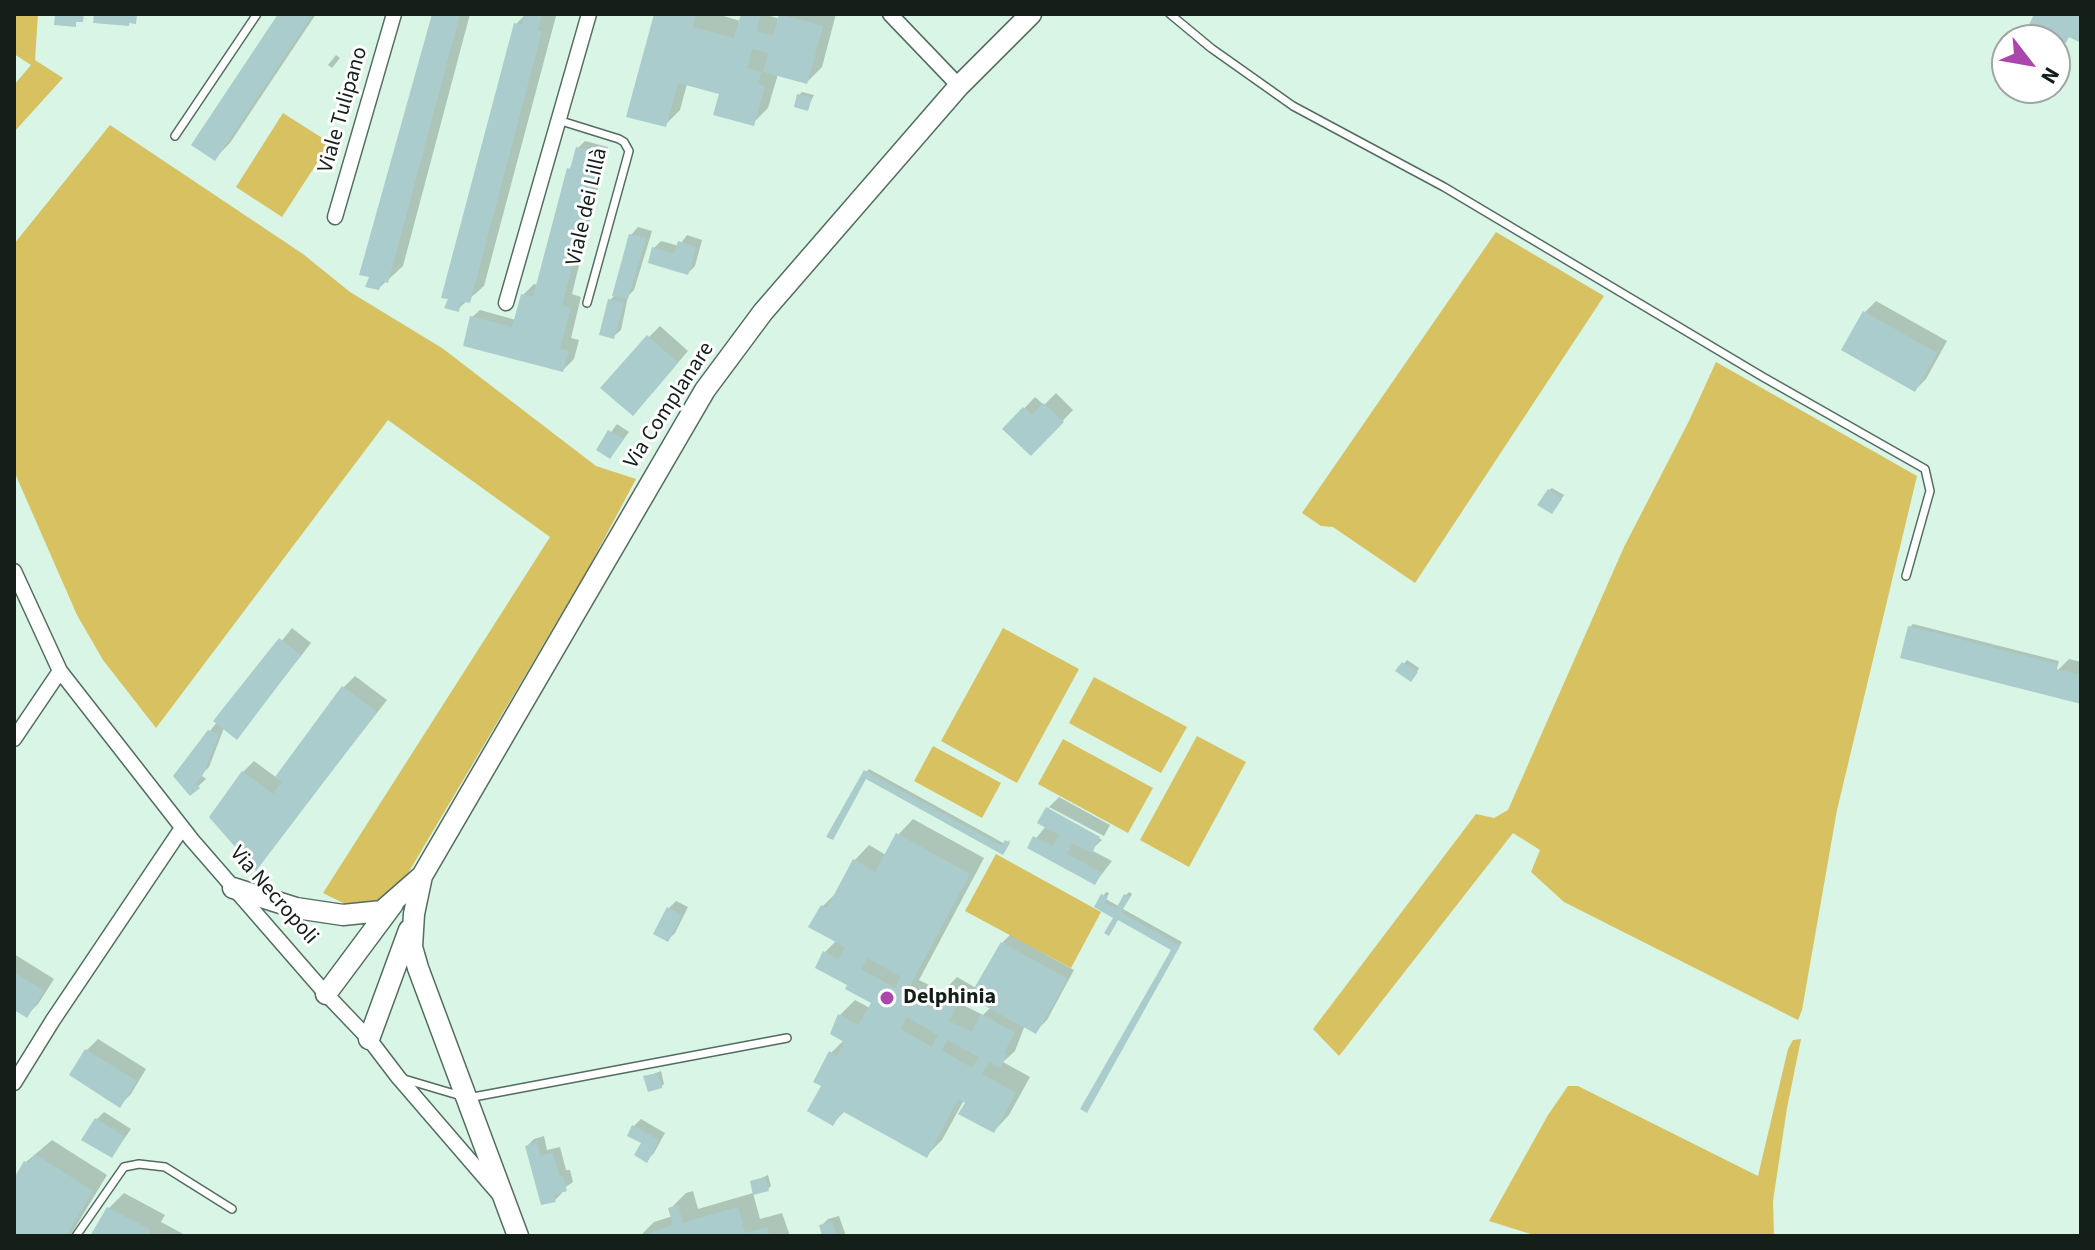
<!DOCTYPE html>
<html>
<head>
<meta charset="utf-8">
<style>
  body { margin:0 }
  #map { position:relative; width:2095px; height:1250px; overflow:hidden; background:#d9f5e6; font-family:"Source Sans 3",sans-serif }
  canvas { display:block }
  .frame { position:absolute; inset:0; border:16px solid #151f1a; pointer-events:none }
  .north { position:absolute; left:1991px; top:24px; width:80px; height:80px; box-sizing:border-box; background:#fff; border:2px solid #a1a5a3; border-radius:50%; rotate:121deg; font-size:22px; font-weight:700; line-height:32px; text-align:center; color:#151f1a }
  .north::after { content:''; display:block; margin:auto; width:28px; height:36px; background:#aa46ac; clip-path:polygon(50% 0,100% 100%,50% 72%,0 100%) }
</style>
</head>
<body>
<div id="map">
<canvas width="2095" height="1250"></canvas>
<div class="frame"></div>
<div class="north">N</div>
</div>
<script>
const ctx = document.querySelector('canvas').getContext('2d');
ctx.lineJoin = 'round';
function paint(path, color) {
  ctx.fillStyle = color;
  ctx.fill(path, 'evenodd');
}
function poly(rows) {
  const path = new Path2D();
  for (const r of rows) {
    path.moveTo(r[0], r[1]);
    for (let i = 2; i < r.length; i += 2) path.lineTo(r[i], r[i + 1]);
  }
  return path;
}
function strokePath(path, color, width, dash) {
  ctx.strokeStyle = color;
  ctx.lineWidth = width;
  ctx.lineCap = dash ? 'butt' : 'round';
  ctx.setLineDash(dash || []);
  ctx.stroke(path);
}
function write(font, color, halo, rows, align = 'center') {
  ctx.font = font + ' "Source Sans 3",sans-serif';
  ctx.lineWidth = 6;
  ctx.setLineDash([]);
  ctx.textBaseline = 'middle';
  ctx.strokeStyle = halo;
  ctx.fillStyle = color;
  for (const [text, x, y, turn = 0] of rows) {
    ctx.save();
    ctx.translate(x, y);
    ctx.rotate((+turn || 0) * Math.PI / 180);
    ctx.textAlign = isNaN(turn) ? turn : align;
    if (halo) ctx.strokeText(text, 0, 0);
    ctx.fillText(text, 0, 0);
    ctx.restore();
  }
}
paint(poly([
  [14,14,38,14,35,60,63,78,14,132,14,85,31,65,14,54],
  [283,113,330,143,282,217,236,187],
  [110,125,303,254,350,292,442,348,596,466,636,479,588,569,404,880,389,896,370,905,347,905,323,893,550,537,388,420,156,728,103,660,77,615,14,471,14,244],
  [1496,232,1604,296,1415,583,1333,527,1321,526,1302,513],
  [1716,362,1917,476,1837,810,1802,1010,1798,1020,1564,902,1531,872,1540,850,1513,833,1339,1056,1313,1029,1476,814,1494,818,1508,810,1624,547,1689,421],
  [1003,628,1079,669,1017,783,941,741],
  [1094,677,1187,727,1161,773,1069,723],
  [1197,736,1246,762,1189,867,1140,840],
  [1063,739,1153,788,1128,833,1038,784],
  [933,746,1001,783,982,818,914,781],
  [996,854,1101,912,1071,968,965,911],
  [1801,1039,1787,1108,1773,1201,1774,1236,1537,1236,1489,1221,1548,1115,1568,1086,1578,1086,1758,1176,1788,1049,1793,1040]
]), '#d7c160');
paint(poly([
  [281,14,316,14,230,143,215,158],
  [434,14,470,14,403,266,379,288],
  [526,14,556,16,484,286,458,309,516,24],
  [656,14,716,14,741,21,743,14,771,14,770,16,780,19,782,14,836,14,822,67,807,82,778,74,768,108,753,123,722,93,687,84,680,110,665,125],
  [336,55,340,58,332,68,328,65],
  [802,92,814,95,807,108,799,95],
  [585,141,608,147,572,294,581,297,571,338,579,340,574,359,563,370,472,317,480,310,516,320,523,295,534,284,538,285,569,169,573,165,578,148],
  [638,227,652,231,634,290,628,296,621,330,613,337,610,300,614,296,631,235],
  [687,235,702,240,695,266,688,273,654,248,661,241,679,246],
  [1876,301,1947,341,1926,379,1915,390,1865,312],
  [660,326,688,351,644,402,649,337],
  [1056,393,1073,410,1031,454,1005,429,1035,397,1044,405],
  [617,424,629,432,610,457,599,449],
  [1552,488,1564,495,1555,509,1549,490],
  [1913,624,2059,661,2056,672,2069,659,2081,662,2081,702,1910,627],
  [292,628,311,643,237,738,224,728,209,767,201,775,206,779,191,793,210,731],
  [1407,660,1419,668,1414,677,1398,671],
  [355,676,387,700,256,868,243,772,254,761,277,778,344,687],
  [869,769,1005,844,1011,839,1005,849,866,772],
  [1059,797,1110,825,1104,836,1049,807],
  [1049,807,1049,811,1102,840,1091,850,1112,861,1095,883,1029,847,1046,826,1040,822],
  [913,819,984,858,919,980,943,992,957,977,976,988,999,946,1010,935,1074,970,1047,1020,1036,1031,1025,1025,1015,1051,1003,1062,1030,1077,1009,1115,994,1131,964,1100,942,1140,927,1155,845,1111,833,1123,823,1085,831,1053,844,1040,840,1015,855,1000,870,1008,874,1002,850,984,825,952,836,941,822,907,838,891,854,861,869,845,886,855,898,835],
  [968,995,991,1007,983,1015,963,1005],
  [1106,892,1109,893,1106,899,1120,907,1126,895,1129,892,1132,894,1123,909,1182,942,1089,1108,1174,949,1096,906],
  [676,901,688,907,675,933,668,940,656,933,669,908],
  [14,954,54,979,38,1004,27,1015,14,1007],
  [98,1039,146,1069,131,1094,120,1105,71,1074,87,1050],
  [661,1071,664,1084,661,1087,645,1077],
  [104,1112,131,1129,112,1156,96,1120],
  [641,1119,665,1133,654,1153,647,1160,644,1143,634,1126],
  [544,1136,547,1150,560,1147,566,1170,570,1170,573,1182,561,1190,562,1193,555,1200,527,1146,534,1139],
  [52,1140,107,1175,70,1236,15,1236,14,1182,26,1162],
  [768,1175,771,1186,768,1189,752,1182],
  [693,1191,698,1209,753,1193,760,1219,782,1213,790,1236,640,1236,654,1222,673,1216,671,1208,686,1193],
  [124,1193,165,1215,161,1222,187,1236,93,1236,109,1208],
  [839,1216,846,1236,824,1236,821,1226,828,1219]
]), '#0003');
paint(poly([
  [55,14,84,14,83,22,76,22,76,27,54,25],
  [94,14,137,14,136,24,129,23,129,26,93,23],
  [278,14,313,14,215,161,191,145],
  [432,14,460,14,388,283,382,281,379,290,365,287,369,277,359,275],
  [525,14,542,14,538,31,542,31,470,303,461,301,459,312,444,308,448,299,441,298,514,23,522,25],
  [654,14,696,14,693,27,734,38,741,14,761,14,756,31,773,36,779,14,823,26,807,84,763,72,768,53,752,49,747,68,761,72,758,84,765,86,754,126,713,115,719,94,678,83,666,127,626,117],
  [2029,14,2081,14,2081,43,2069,37,2066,43,2029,25,2033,16],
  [797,94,812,98,808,111,794,107],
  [576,147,602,154,562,305,571,308,560,349,569,351,563,372,463,346,470,316,512,327,521,294,533,297,567,168,570,169],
  [629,234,646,238,628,299,612,296],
  [678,241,696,247,688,275,648,263,652,247,674,254],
  [608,299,624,303,614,339,599,335],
  [1863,311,1937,353,1915,392,1841,350],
  [647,335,678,363,633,416,600,388],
  [1043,403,1064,422,1031,456,1002,429,1023,407,1032,415],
  [608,430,624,439,610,459,596,450],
  [1548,489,1562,499,1552,514,1537,505],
  [1908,626,2057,664,2056,669,2081,675,2081,704,1900,658],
  [279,638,301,655,237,740,213,721],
  [1402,662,1418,672,1411,682,1395,671],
  [342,686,377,712,256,871,209,817,242,771,273,794,282,782,275,777],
  [208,730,219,734,202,777,195,783,200,788,190,796,173,776],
  [864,770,1001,846,1005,840,1010,843,1003,855,866,779,833,840,826,837],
  [1046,807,1100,837,1092,853,1073,843,1067,854,1102,873,1095,885,1027,848,1033,836,1053,846,1059,835,1037,823],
  [896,833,970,874,905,995,932,1009,940,991,959,1001,949,1021,972,1032,981,1014,1015,1033,1004,1052,1007,1054,1000,1068,989,1062,982,1074,1016,1093,994,1133,958,1114,965,1103,958,1099,927,1158,842,1111,833,1126,807,1111,821,1086,813,1082,829,1051,837,1056,844,1042,830,1034,838,1014,858,1025,871,1003,845,989,847,985,815,968,823,951,838,959,845,947,808,927,821,905,827,908,853,859,875,872],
  [868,958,901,977,895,988,861,969],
  [907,1017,938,1035,932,1047,900,1029],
  [948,1040,979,1057,972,1068,941,1050],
  [1101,894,1108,897,1104,902,1116,909,1124,894,1130,897,1121,912,1180,946,1087,1113,1080,1109,1171,950,1118,920,1109,936,1104,933,1113,918,1094,907],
  [667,907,682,915,668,942,653,934],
  [1001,942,1068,979,1036,1034,969,997],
  [14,972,44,991,27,1018,14,1010],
  [85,1049,137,1081,120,1108,69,1075],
  [658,1073,662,1088,648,1092,643,1076],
  [95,1118,125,1137,112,1158,81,1140],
  [632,1125,659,1140,647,1163,634,1155,641,1143,627,1136],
  [537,1142,540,1156,553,1153,559,1176,563,1176,567,1191,553,1195,556,1202,541,1205,525,1146],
  [35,1154,93,1191,66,1236,14,1236,14,1178,24,1161,29,1163],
  [765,1177,769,1191,753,1195,750,1181],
  [678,1205,683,1223,738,1207,745,1233,767,1227,770,1236,641,1236,673,1225,668,1208],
  [107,1207,151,1230,148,1236,90,1236],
  [832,1222,837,1236,822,1236,819,1225]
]), '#abcccc');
const lane = poly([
  [1170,14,1211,48,1293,106,1444,187,1763,377,1925,469,1930,491,1906,576],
  [558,120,619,139,624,142,629,151,587,303],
  [175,136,257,14],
  [404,1079,468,1098,787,1038],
  [76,1236,124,1167,139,1164,165,1167,232,1209]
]);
const street = poly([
  [890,14,959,86],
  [335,217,394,14],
  [506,303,589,14],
  [14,571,60,671,192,840,326,994,369,1039,398,1077,498,1193],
  [14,739,60,671],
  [14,1083,53,1020,182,828]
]);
const secondary = poly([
  [422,876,414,914,412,947,418,968,518,1236],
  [233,888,296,908,343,915,382,911,422,876,705,390,763,312,959,86,1031,14],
  [326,994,393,904],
  [369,1039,409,930]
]);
strokePath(lane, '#536c5f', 10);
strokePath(street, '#536c5f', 17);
strokePath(secondary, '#536c5f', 23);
strokePath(lane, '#fff', 7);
strokePath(street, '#fff', 14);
strokePath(secondary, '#fff', 20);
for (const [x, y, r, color] of [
  [887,998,8,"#aa46ac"]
]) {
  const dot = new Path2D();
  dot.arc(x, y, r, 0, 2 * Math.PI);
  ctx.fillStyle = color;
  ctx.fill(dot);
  strokePath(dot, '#fff', 3);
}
write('22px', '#151f1a', '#fff', [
  ["Viale Tulipano",344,110,-74],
  ["Viale dei Lillà",588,207,-77],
  ["Via Complanare",670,406,-57],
  ["Via Necropoli",273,896,49]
]);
write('bold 22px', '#151f1a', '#fff', [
  ["Delphinia",903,998]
], 'left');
</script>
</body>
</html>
